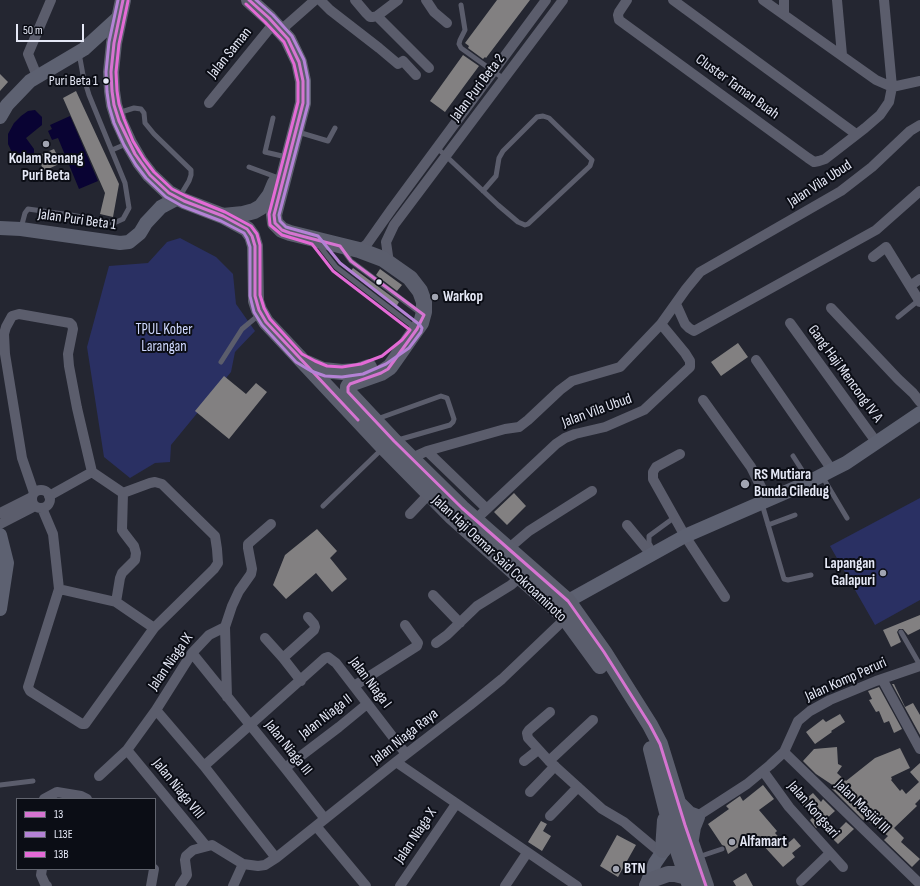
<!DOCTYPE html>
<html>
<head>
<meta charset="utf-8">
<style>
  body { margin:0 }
  #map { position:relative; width:920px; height:886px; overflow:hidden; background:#242631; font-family:"Sofia Sans Condensed",sans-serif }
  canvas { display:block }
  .legend { position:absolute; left:16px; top:798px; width:140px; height:72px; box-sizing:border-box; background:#0b0d15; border:1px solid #62656f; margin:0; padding:5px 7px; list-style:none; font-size:12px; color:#e5e8f6 }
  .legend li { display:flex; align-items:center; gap:8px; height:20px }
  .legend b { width:20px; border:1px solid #62656f }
  .scale { position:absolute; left:16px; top:24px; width:68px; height:18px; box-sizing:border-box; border:2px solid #e5e8f6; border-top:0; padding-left:5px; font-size:12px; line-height:14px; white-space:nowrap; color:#e5e8f6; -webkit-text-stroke:3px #0b0d15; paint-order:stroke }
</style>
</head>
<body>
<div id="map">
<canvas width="920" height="886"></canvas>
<ul class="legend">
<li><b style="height:5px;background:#d674d1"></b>13</li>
<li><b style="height:5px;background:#b482d5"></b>L13E</li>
<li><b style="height:5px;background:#e46ad6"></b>13B</li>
</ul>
<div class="scale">50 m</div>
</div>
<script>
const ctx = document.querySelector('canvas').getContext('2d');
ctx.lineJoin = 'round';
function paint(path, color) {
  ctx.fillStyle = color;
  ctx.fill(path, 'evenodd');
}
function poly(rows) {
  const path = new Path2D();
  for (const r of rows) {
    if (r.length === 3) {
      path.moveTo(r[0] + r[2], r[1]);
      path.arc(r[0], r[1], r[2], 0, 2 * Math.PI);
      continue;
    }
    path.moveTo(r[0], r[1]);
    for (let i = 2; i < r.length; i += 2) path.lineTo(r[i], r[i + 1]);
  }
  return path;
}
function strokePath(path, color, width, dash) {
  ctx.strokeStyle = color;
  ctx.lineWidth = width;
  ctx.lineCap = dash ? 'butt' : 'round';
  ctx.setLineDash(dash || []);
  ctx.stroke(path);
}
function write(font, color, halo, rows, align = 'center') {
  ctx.font = font + ' "Sofia Sans Condensed",sans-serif';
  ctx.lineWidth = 4;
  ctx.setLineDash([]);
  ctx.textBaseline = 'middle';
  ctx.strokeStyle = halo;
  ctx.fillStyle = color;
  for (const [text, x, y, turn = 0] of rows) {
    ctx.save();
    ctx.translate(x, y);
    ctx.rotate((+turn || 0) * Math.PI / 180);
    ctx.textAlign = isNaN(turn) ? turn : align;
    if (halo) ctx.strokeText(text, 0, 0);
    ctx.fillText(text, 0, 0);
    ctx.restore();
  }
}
paint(poly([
  [180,238,216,257,233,274,236,304,255,331,235,352,231,372,171,445,170,462,155,463,130,478,104,457,87,347,109,266,148,263,167,242],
  [920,498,920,600,875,625,830,546]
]), '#2a3063');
paint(poly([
  [35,110,42,117,42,125,26,138,34,149,34,155,31,160,22,164,15,159,8,144,8,134,14,123,21,116,28,111],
  [70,116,98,181,79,189,58,138,52,140,48,131,52,129,50,125]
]), '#090333');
paint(poly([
  [497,0,530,0,486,58,485,57,483,59,468,48,469,46,465,43],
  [463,55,479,66,445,112,430,101],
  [0,74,8,82,0,91],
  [76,91,119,184,113,217,100,214,105,193,63,98],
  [54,149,61,163,44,171,37,156],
  [353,268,399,302,396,307,350,272],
  [380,269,402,285,397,291,376,275],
  [738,343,748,357,721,376,711,362],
  [224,376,246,394,256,383,267,392,229,439,195,411],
  [514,493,526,506,507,525,494,512],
  [317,529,337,551,330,558,347,579,332,592,316,573,286,599,273,585,285,555],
  [920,615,920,629,908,635,903,629,899,629,897,632,901,642,891,647,883,630],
  [892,684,894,684,905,707,913,703,920,715,920,735],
  [879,687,902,729,894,733,889,721,884,723,879,711,876,712,869,700,872,699,868,691],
  [840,714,845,722,831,731,832,732,815,744,806,732,823,719,826,722],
  [837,747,838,764,842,766,837,773,846,781,875,758,900,748,910,768,891,777,892,779,891,780,900,791,902,789,906,794,919,782,910,772,920,763,920,799,915,804,917,806,894,828,904,838,901,842,920,859,912,867,884,840,888,836,865,819,863,820,832,789,834,786,816,774,803,761,814,749],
  [763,785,774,799,759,810,777,831,775,833,786,845,794,838,801,846,792,853,795,857,783,867,762,844,761,845,753,837,728,854,725,846,722,845,708,824,729,809,726,806,730,803,740,796,743,801],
  [813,793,821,802,823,799,835,811,816,828,810,820,813,817,801,803],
  [541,821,547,824,543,831,551,836,542,851,528,842],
  [846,822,854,829,838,844,831,837],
  [617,835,636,845,618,877,600,866],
  [746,873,753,886,736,886,733,881]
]), '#828081');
strokePath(poly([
  [461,5,465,30,460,40,459,44,461,48,504,79],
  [118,113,134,108,141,109,144,113,145,123,154,134,191,170,191,175,189,181,180,196],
  [273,118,265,152,282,156],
  [298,132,328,141,335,128],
  [437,148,446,156,498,205,518,222,525,225,528,224,590,166,592,160,549,118,543,116,537,117,503,151,499,158,496,176,483,191],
  [112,150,126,144],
  [249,167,276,177],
  [21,228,25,213,28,209,71,215,114,223,123,219,129,208,125,183,89,95,83,75,79,53],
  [318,244,336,267,414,327],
  [343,250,351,261,420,313],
  [898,317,919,300],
  [221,362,242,329,260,314],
  [377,419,441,396,447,398,454,419,453,422,450,425,398,440],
  [793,456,809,481],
  [822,476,847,518],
  [762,504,784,579,788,580,811,575],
  [323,506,382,449],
  [768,525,795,515],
  [654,552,649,543,649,536,675,517],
  [901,632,920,665],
  [0,785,33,781],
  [698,857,722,849]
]), '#5b5d6c', 5);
strokePath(poly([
  [320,0,330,10,379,48,398,64,403,61,416,75],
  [355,0,366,13,370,17,373,17,377,16,398,0],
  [426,0,434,12,447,23],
  [627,0,619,12,618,15,619,20,808,158,814,162,819,161,825,159,865,128,880,115,889,102,892,87,876,80,763,0],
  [673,0,856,134],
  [784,0,784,14],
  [837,0,842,55],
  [884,0,892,87,920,81],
  [377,16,429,68],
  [281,30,315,0],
  [37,76,28,54,51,0],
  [209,103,274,23],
  [359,250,367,244,391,210,546,0],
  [873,257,886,247,920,302],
  [389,263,386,242,394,225,563,0],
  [910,286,920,279],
  [676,304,685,324,689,328,694,331,876,230,920,191],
  [831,308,898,379,913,393,920,402],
  [790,323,877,443],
  [756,360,832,470],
  [703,400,751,467,767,499],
  [427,451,487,509],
  [680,454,656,467,653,472,653,479,685,536,725,597],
  [407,460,427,451,505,429,519,427,528,420,560,390,572,381,620,367,661,324,686,289,700,272,841,191,872,167,910,131,920,125],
  [41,499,9],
  [34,493,22,458,5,354,4,334,6,327,12,316,19,314,70,323,72,325,73,329,68,354,69,366,77,408,92,472,49,496],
  [42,508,53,534,59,589,28,687,30,691,33,693,82,724,85,724,154,628,214,569,218,563,217,549,215,536,162,484,155,482,150,483,123,493,92,472],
  [0,513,32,497],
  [410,514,429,494],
  [475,520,556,444,565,438,575,434,605,427,644,410,690,367,690,361,685,353,661,324],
  [0,524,35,506],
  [627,525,651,554],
  [508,549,529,531,592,491],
  [59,589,116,602,154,628],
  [433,595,460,623],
  [116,602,120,578,122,573,135,560,136,553,134,546,124,533,122,530,123,493],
  [265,638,283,658,301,681],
  [436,643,447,635,477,606,511,585,520,577],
  [192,653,285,768,325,819],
  [283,658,314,630,315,627,314,624,308,617],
  [882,679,920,749],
  [354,686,417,646,418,643,405,625],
  [227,697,225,627,232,606,239,591,251,574,252,569,248,548,248,544,271,524],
  [156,710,204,766,276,858],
  [550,712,529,730,527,733,528,738,549,761,602,809,624,822,661,853],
  [127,750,206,846],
  [784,752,920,884],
  [524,761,538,750],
  [549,761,593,720],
  [396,762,577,886],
  [204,766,325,658,328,657,336,663,406,754],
  [285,768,339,727,367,704],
  [763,771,789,807,843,867],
  [99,776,127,750,156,710,192,653,209,635,225,627],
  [530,792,555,766],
  [44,799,57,792,81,796,87,799],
  [550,816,578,787],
  [693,819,747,784,770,765,784,752,798,721,810,711,830,700,876,681,920,666],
  [316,826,366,886],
  [42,869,41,875,45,884,47,886],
  [801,881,830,853],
  [151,886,154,869],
  [180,886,187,875,185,860,186,856,193,850,212,845,243,864,258,866,265,865,276,858,396,762,470,705,502,679,569,615],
  [233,886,243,864],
  [400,886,456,804],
  [505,886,527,853]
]), '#5b5d6c', 10);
strokePath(poly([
  [0,117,7,105,30,81,84,49,119,17],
  [0,228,21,229,120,243,129,242,140,233,146,223,161,207,178,198],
  [0,535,7,563,0,609],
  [559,606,685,536,809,482,832,470,846,463,920,413],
  [646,886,655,863,670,841]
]), '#5d6171', 14);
strokePath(poly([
  [123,0,114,43,111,72,112,91,114,105,119,121,129,143,140,162,150,175,169,193,184,201,223,216,247,229,252,236,255,246,256,301,259,310,266,322,384,448,451,516,556,609,565,618,600,666],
  [249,0,269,18,288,39,299,62,303,81,303,103,274,215,275,223,282,230,290,233,359,250,383,259,410,278,420,291,424,302,424,312,421,323,390,367,381,373,350,384,348,387,348,392,394,441,462,508,568,601,604,652,650,725,660,744,685,825,706,886],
  [223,216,243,214,254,211,261,207,270,195,275,183],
  [307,363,323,370,342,372,357,371,369,367],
  [651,749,673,836,690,886],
  [679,804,689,814,697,817,693,827,691,839],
  [663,850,665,820],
  [647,886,654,879,668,874,675,874,687,877]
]), '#5b5e6d', 16);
strokePath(poly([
  [123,0,114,43,111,72,112,91,114,105,119,121,135,154,150,175,169,193,184,201,223,216,247,229,252,236,255,246,255,296,259,310,266,322,358,420],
  [249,0,269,18,288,39,299,62,303,81,303,103,274,215,275,223,282,230,290,233,340,246,351,261,424,315,417,329,388,369,381,373,350,384,348,387,348,392,394,441,462,508,568,601,604,652,650,725,660,744,685,825,706,886]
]), '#d674d1', 3);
strokePath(poly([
  [118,0,109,42,106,72,107,92,109,106,114,123,124,145,136,165,146,178,166,197,182,206,221,221,244,233,247,238,250,247,250,296,254,312,262,325,296,362,311,371,325,376,342,377,363,374,386,364,409,348,421,332,422,328,420,325,340,263,318,236,286,227,280,221,279,215,308,104,308,80,304,60,292,36,273,15,256,0]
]), '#b482d5', 3);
strokePath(poly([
  [128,1,119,44,116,72,117,91,119,104,124,119,133,141,144,159,154,172,172,189,186,196,225,212,251,226,257,234,260,245,260,295,264,308,270,319,302,354,315,361,327,366,342,367,361,364,382,356,402,340,410,330,333,271,312,244,282,235,270,225,269,214,298,102,298,82,294,64,284,42,265,22,246,4]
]), '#e46ad6', 3);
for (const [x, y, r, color] of [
  [106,81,3.5,"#e5e8f6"],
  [46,144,4,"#a1a4b1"],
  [379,282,3.5,"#e5e8f6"],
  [435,297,4,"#a1a4b1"],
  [745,484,5,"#a1a4b1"],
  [883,573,4,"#a1a4b1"],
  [732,842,4,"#a1a4b1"],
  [616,869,4,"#a1a4b1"]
]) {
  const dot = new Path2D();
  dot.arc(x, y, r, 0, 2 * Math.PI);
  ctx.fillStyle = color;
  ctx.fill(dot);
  strokePath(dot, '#0b0d15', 1.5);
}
write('14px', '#e5e8f6', '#0b0d15', [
  ["Puri Beta 1",98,81]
], 'right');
write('15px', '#e5e8f6', '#0b0d15', [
  ["Jalan Saman",230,53,-51],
  ["Cluster Taman Buah",737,87,36],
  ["Jalan Puri Beta 2",478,88,-53],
  ["Jalan Vila Ubud",820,184,-33],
  ["Jalan Puri Beta 1",77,220,8],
  ["Gang Haji Mencong IV A",845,374,54],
  ["Jalan Vila Ubud",597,411,-20],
  ["Jalan Haji Oemar Said Cokroaminoto",499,559,43],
  ["Jalan Niaga IX",171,662,-55],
  ["Jalan Komp Peruri",846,680,-24],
  ["Jalan Niaga I",370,683,53],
  ["Jalan Niaga II",326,717,-38],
  ["Jalan Niaga Raya",405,737,-38],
  ["Jalan Niaga III",288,748,51],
  ["Jalan Niaga VIII",178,789,51],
  ["Jalan Masjid III",862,807,44],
  ["Jalan Kongsari",813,810,49],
  ["Jalan Niaga X",416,836,-56]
]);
write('bold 15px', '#e5e8f6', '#0b0d15', [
  ["Kolam Renang",46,159,"center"],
  ["Puri Beta",46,176,"center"],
  ["Warkop",443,297],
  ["RS Mutiara",754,475],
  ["Bunda Ciledug",754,492],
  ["Lapangan",875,564,"right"],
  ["Galapuri",875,581,"right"],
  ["Alfamart",740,842],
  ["BTN",624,869]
], 'left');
write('15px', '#cfd8fe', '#0b0d15', [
  ["TPUL Kober",164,330],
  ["Larangan",164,347]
]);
</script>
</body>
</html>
